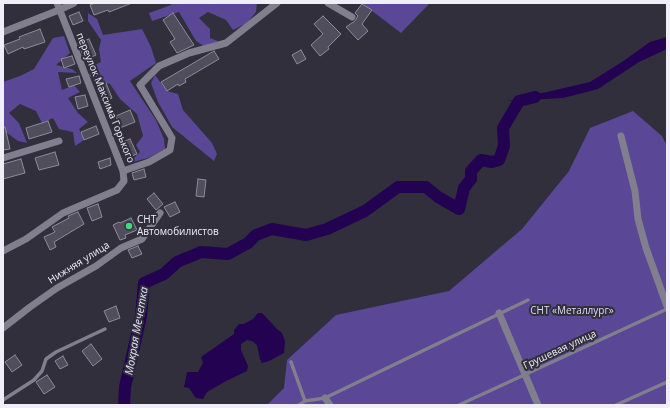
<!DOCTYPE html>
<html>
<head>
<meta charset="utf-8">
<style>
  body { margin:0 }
  #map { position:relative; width:670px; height:408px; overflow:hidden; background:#312f3c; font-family:"Open Sans",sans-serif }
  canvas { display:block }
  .frame { position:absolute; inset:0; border:4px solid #f0eff8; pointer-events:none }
</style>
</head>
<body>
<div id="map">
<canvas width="670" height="408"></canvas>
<div class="frame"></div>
</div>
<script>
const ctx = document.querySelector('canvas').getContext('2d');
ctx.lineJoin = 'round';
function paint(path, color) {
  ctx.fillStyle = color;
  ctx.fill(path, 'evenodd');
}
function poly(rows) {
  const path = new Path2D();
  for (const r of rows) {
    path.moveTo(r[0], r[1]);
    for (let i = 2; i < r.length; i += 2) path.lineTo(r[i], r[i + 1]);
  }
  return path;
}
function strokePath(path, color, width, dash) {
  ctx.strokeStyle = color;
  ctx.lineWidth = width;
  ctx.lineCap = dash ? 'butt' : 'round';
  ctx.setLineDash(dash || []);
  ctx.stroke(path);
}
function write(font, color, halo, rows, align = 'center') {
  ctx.font = font + ' "Open Sans",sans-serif';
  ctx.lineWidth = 4;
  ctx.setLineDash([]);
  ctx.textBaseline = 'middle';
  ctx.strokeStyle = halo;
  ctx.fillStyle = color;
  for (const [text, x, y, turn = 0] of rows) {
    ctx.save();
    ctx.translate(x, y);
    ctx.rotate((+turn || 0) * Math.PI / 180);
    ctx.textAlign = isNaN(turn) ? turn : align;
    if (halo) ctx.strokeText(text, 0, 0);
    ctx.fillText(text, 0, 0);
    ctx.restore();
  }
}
paint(poly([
  [171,3,257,3,256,12,247,23,233,30,226,20,208,12,199,18,210,29,210,38,218,41,207,48,196,41,179,12,152,21,149,13,171,5],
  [356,3,430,3,401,33,363,4],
  [88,13,97,19,103,35,142,29,151,47,156,63,130,81,156,120,164,139,165,149,148,158,129,163,140,152,136,145,143,136,137,114,120,99,110,84,98,81,89,76,92,66,101,62,99,49,101,40,88,21],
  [64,36,70,53,56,65,72,69,77,73,58,72,62,90,74,85,80,92,68,98,78,113,88,122,79,129,84,140,75,146,73,132,59,129,53,118,42,123,36,111,20,104,9,113,19,123,27,143,18,141,7,133,3,134,3,82,20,76,34,69,53,38],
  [155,75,167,91,178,94,183,110,212,143,217,154,214,161,172,127,158,102,151,83],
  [633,111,662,136,667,146,667,405,267,405,284,388,287,360,336,315,449,291,522,229,569,171,590,128]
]), '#5a4795');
paint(poly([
  [667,37,667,49,639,62,598,89,563,98,508,101,590,82,622,62,650,42],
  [258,313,262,313,277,329,282,333,285,341,284,353,269,361,262,363,260,359,257,345,252,341,247,340,241,344,241,350,248,366,247,371,228,380,207,392,203,399,196,398,189,388,184,387,187,372,198,372,203,363,201,357,234,334,234,330,239,324,244,324,253,319]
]), '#230252');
strokePath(poly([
  [124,405,125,387,141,316,144,283,164,274,177,262,201,252,228,254,248,243,256,235,272,229,306,235,327,229,365,211,398,187,426,187,438,197,459,209,464,188,471,179,471,171,481,160,492,162,499,160,504,146,503,128,519,101,535,97]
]), '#230252', 12);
const building = poly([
  [95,3,132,3,109,12,108,10,94,15,90,5,95,3],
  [362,4,372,10,362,24,368,31,358,40,346,27,355,21,358,16,355,13,362,4],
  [79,12,83,21,73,25,69,16,79,12],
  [173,13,194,45,177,53,170,42,175,39,163,20,173,13],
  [323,16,341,34,328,47,329,49,320,56,311,45,323,34,314,24,323,16],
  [40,29,45,42,24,49,23,47,8,54,4,45,20,39,19,37,40,29],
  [89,39,96,55,85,60,78,43,89,39],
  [301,50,306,59,297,64,292,55,301,50],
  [214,51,219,59,185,79,186,82,179,86,178,84,167,91,161,82,214,51],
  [72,56,75,64,64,68,61,59,72,56],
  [79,76,81,83,69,87,66,79,79,76],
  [106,83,112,98,104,102,97,86,106,83],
  [85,95,88,106,78,109,75,97,85,95],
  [130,110,135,122,120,128,116,116,130,110],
  [48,121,52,132,29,139,26,128,48,121],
  [96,126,99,134,84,140,81,132,96,126],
  [3,127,5,127,10,149,3,150,3,127],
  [130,139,137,154,126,158,120,143,130,139],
  [55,152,59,165,39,170,35,158,55,152],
  [110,158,111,165,100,169,98,162,110,158],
  [21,159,25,173,3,179,3,164,21,159],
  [144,169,146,177,134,180,132,173,144,169],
  [198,179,206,180,204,197,196,196,198,179],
  [154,193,163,204,156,210,147,199,154,193],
  [175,202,180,212,170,217,164,207,175,202],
  [98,204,102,217,92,221,87,208,98,204],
  [78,212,84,224,54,242,56,247,50,250,44,237,55,232,52,227,69,218,68,216,78,212],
  [131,218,137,230,125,235,126,238,120,240,113,225,119,222,120,223,131,218],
  [138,246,142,254,132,258,128,250,138,246],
  [116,306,120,318,109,322,104,311,116,306],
  [91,344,102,359,93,366,82,351,91,344],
  [15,355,22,365,12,372,5,362,15,355],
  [63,356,68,365,60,369,55,361,63,356],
  [47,375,55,387,44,394,36,382,47,375]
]);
paint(building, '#504e5d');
strokePath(building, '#8d8b9b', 1);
strokePath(poly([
  [291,362,305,401],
  [3,400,34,380,42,371,46,359,56,352,105,329],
  [299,405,305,401,325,398,528,300],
  [459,405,667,309],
  [616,405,667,382]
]), '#817f8e', 3.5);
strokePath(poly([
  [328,3,352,17],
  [3,32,59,10,74,3],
  [621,136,635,191,638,219,646,248,667,306],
  [3,158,59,141],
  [123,171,149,162,170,150,172,138,140,85,159,66,189,53,226,43,277,3],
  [3,251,26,239,63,213,117,190,124,181,123,171,57,3],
  [499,313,538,405],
  [3,328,30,307,57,288,96,266,121,248,142,239,160,213],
  [325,398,330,405]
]), '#817f8e', 7);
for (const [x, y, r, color] of [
  [129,226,4,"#46d779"]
]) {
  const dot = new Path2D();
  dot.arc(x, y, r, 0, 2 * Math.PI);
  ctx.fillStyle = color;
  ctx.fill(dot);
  strokePath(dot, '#312f3c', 1.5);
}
write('10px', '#f0eff8', '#312f3c', [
  ["переулок Максима Горького",105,98,68],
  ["Нижняя улица",79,263,-32],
  ["Грушевая улица",560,350,-25]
]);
write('10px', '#f0eff8', '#312f3c', [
  ["СНТ",137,220],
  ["Автомобилистов",137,232]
], 'left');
write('10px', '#dfdcf3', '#312f3c', [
  ["СНТ «Металлург»",572,311]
]);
write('italic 11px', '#e4e1f8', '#312f3c', [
  ["Мокрая Мечетка",137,331,-80]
]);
</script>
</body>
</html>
